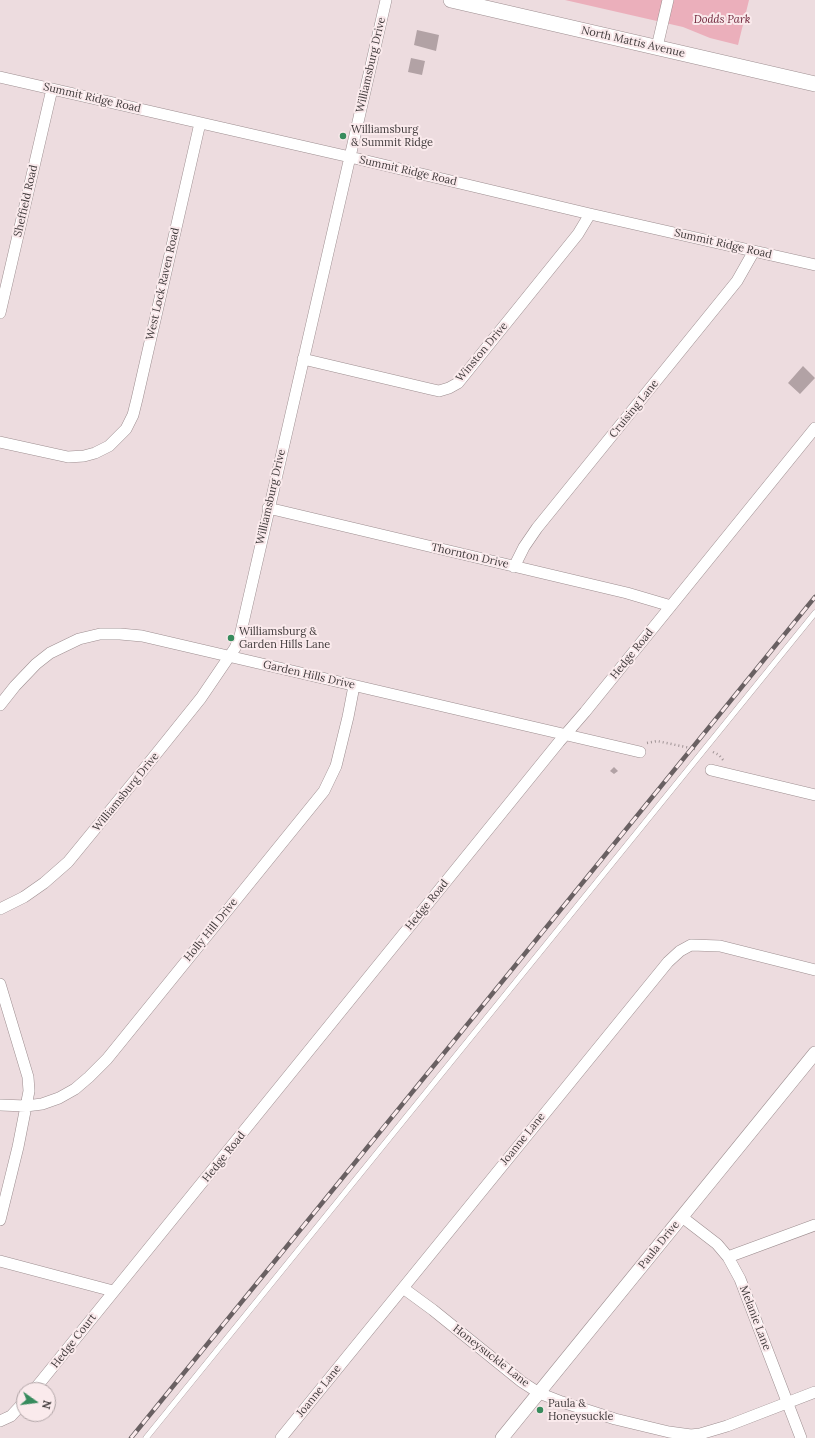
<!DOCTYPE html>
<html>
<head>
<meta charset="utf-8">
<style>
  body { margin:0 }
  #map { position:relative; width:815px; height:1438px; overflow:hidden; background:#eddcdf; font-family:Lora,serif }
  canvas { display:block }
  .north { position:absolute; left:16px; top:1382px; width:40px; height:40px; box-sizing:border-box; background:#faeaec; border:1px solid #b0a4a6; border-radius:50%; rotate:104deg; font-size:11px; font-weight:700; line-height:16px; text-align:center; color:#413b3c }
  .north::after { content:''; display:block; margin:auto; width:14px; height:18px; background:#378b5d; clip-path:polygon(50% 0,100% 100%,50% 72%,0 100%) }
</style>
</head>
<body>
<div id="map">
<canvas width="815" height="1438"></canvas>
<div class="north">N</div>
</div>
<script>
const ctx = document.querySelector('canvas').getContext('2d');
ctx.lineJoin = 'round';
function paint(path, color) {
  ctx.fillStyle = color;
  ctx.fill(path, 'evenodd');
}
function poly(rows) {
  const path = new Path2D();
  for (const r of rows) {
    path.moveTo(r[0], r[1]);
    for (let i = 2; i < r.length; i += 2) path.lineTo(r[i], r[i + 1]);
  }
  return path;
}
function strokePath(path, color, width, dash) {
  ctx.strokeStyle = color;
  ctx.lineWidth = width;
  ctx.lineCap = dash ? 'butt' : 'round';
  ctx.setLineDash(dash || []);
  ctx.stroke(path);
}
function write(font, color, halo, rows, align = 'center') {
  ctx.font = font + ' Lora,serif';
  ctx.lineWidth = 4;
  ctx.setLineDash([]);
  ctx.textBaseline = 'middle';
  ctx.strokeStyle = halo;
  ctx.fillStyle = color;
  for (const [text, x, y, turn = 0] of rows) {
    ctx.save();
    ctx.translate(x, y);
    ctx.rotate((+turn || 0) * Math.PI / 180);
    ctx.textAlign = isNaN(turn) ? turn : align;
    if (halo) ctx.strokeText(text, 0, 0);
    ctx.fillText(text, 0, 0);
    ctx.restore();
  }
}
paint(poly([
  [565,0,749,0,738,45,710,38,683,27]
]), '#ebafbb');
paint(poly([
  [417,30,439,35,436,51,414,45],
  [411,58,425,61,422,75,408,72],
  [803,366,815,378,800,394,788,383],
  [614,767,618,771,614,774,610,771]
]), '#b2a2a5');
const service = poly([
  [146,1438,815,613]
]);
const minor = poly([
  [657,47,668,0],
  [0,77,350,157,590,214,815,265],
  [0,313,52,89],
  [303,359,430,389,439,391,449,388,458,383,578,234,590,214],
  [0,442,68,457,84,456,95,453,109,446,126,429,133,415,137,399,200,123],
  [268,508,627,593,671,606],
  [514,567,524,547,537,528,737,281,754,251],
  [0,705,15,686,36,664,50,653,79,639,100,634,120,634,142,636,640,752],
  [711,770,815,795],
  [0,909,24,897,44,883,68,862,136,779,201,698,235,648,240,636,386,0],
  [0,984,28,1077,29,1091,18,1147,0,1220],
  [0,1105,26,1106,42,1104,59,1098,75,1089,89,1077,107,1059,324,791,336,766,348,717,354,686],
  [682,1217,717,1244,728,1257,740,1279,801,1438],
  [728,1257,815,1225],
  [0,1261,113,1291],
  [403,1288,433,1310,522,1382,539,1393,562,1402,615,1419,669,1432,691,1435,700,1434,727,1426,815,1392],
  [34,1390,559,742,585,712,815,428],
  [0,1421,11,1416,24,1402],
  [281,1438,668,962,680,951,691,945,720,946,815,970]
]);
const tertiary = poly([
  [502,1438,815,1053]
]);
const secondary = poly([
  [451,0,815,84]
]);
strokePath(service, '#9d8e90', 6);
strokePath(minor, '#9d8e90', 12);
strokePath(tertiary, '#9d8e90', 14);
strokePath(secondary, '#9d8e90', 16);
strokePath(poly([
  [647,743,657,741,695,749],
  [713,752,719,755,724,761]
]), '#9f9395', 2.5, [1, 3]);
strokePath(service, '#fff', 5.5);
strokePath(minor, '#fff', 11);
strokePath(tertiary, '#fff', 13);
strokePath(secondary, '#fff', 15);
const rail = poly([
  [131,1438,815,597]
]);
strokePath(rail, '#696062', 4.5);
strokePath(rail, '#faeaec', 3, [9]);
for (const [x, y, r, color] of [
  [343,136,4,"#378b5d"],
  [231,638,4,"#378b5d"],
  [540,1410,4,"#378b5d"]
]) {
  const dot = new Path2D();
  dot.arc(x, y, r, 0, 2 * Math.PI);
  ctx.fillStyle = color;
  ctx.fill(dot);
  strokePath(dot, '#faeaec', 1.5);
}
write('italic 11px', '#70263b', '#faeaec', [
  ["Dodds Park",722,20]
]);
write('11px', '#413b3c', '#faeaec', [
  ["North Mattis Avenue",633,42,13],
  ["Williamsburg Drive",371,65,-77],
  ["Summit Ridge Road",92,98,13],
  ["Summit Ridge Road",408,171,13],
  ["Sheffield Road",26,201,-77],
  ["Summit Ridge Road",723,244,13],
  ["West Lock Raven Road",163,284,-77],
  ["Winston Drive",482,352,-50],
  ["Cruising Lane",634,409,-51],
  ["Williamsburg Drive",271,497,-77],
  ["Thornton Drive",470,556,13],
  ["Hedge Road",632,654,-51],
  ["Garden Hills Drive",309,675,13],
  ["Williamsburg Drive",126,792,-51],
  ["Hedge Road",427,905,-51],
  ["Holly Hill Drive",211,930,-51],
  ["Joanne Lane",523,1139,-51],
  ["Hedge Road",224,1157,-51],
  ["Paula Drive",659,1245,-51],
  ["Melanie Lane",755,1318,69],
  ["Hedge Court",74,1341,-52],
  ["Honeysuckle Lane",491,1356,38],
  ["Joanne Lane",319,1391,-51]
]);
write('11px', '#413b3c', '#faeaec', [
  ["Williamsburg",351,130],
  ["& Summit Ridge",351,143],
  ["Williamsburg &",239,632],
  ["Garden Hills Lane",239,645],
  ["Paula &",548,1404],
  ["Honeysuckle",548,1417]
], 'left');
</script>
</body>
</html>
